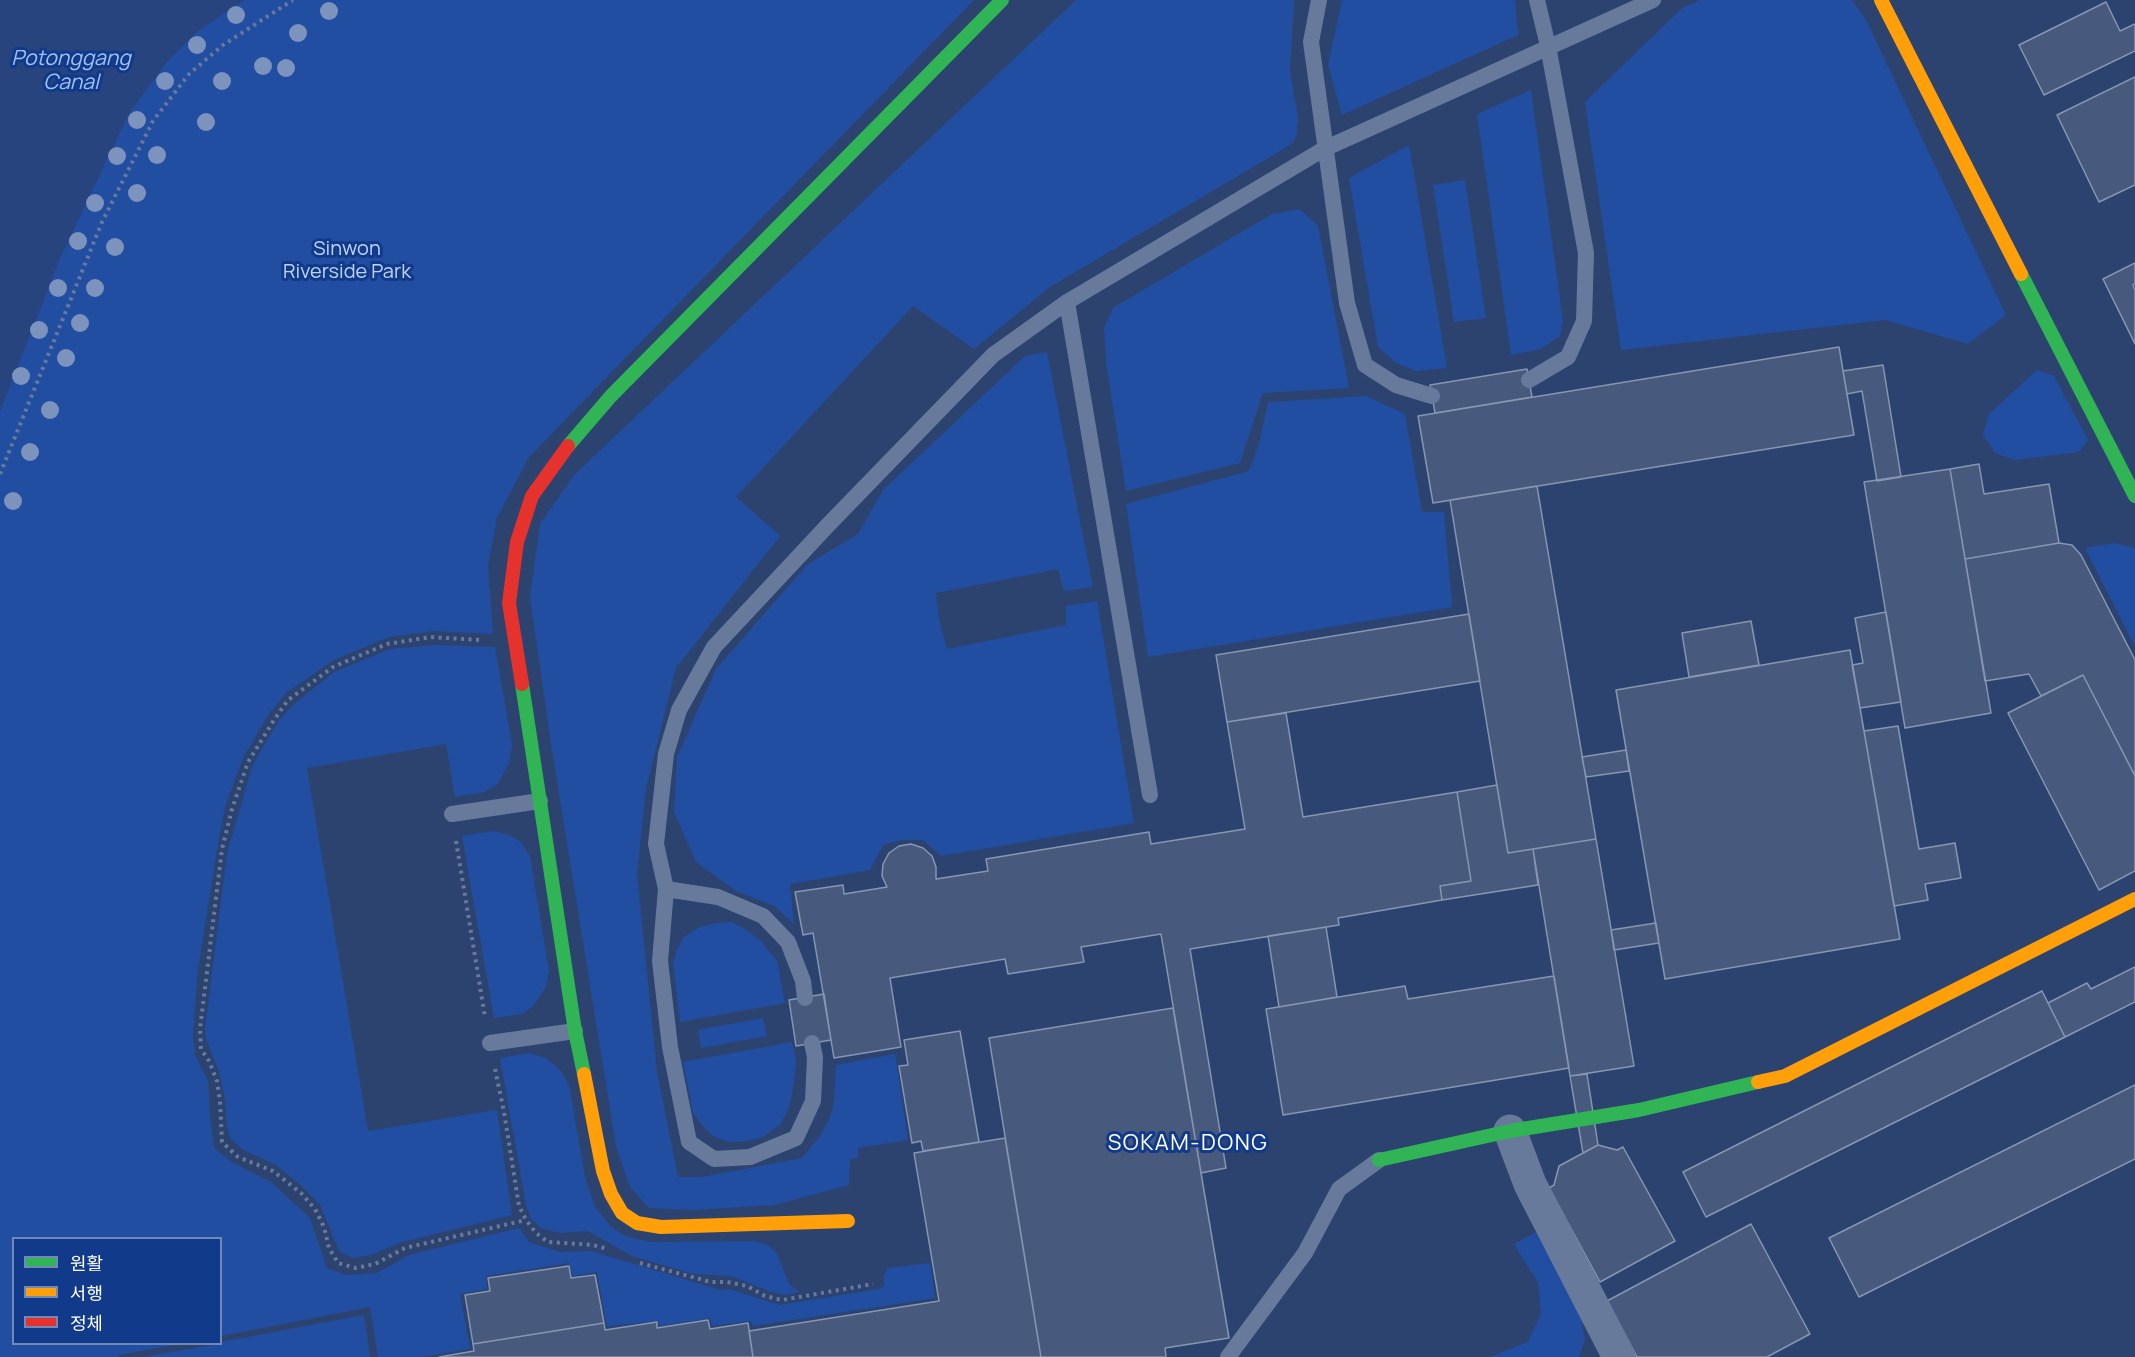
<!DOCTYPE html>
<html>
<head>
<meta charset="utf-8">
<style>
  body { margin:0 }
  #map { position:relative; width:2135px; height:1357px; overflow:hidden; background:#2c436f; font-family:Manrope,"Noto Sans KR",sans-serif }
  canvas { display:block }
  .legend { position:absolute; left:12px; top:1237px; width:210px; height:108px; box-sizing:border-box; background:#113a8a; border:2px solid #7089b9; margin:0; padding:8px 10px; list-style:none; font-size:18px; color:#fff }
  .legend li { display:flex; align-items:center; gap:12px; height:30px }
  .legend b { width:30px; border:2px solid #7089b9 }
</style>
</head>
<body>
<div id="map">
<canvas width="2135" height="1357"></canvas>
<ul class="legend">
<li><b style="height:8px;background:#30b455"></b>원활</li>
<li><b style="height:8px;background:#ff9f0a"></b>서행</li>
<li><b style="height:8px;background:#e5322d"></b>정체</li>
</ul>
</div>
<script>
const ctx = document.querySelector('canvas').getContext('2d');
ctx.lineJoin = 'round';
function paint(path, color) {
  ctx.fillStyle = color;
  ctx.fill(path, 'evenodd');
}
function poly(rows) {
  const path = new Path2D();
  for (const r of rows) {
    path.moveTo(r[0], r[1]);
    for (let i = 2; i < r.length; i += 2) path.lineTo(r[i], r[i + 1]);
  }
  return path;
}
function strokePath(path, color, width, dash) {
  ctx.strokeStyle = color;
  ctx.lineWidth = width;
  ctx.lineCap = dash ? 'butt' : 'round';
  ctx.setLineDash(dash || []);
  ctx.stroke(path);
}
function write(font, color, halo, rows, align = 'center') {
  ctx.font = font + ' Manrope,sans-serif';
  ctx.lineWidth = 6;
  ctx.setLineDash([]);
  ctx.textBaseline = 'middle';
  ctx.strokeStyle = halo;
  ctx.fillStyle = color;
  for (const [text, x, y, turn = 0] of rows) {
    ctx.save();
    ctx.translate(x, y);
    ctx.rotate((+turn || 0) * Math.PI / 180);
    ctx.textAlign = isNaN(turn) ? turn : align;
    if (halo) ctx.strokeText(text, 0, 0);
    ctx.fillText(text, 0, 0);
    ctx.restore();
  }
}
paint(poly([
  [244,0,974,0,529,457,497,518,488,565,493,634,434,631,389,637,334,660,286,693,269,714,243,758,225,807,217,850,198,969,193,1034,195,1055,208,1081,210,1114,214,1148,233,1163,271,1182,310,1218,327,1268,345,1275,377,1273,409,1255,519,1228,529,1242,560,1252,591,1251,720,1290,729,1289,780,1305,879,1289,884,1286,884,1275,888,1268,930,1263,935,1298,753,1326,751,1321,712,1326,710,1318,660,1326,658,1321,607,1326,597,1272,573,1276,569,1263,486,1276,487,1289,460,1294,470,1349,421,1357,378,1357,370,1307,221,1336,220,1238,14,1238,14,1344,179,1344,118,1355,118,1357,0,1357,0,411,60,258,129,113,169,59,199,30],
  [1076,0,1294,0,1290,70,1298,119,1297,134,1292,144,1050,287,974,349,913,306,736,497,780,536,676,668,646,788,637,874,657,1072,678,1177,702,1177,802,1158,820,1136,829,1120,834,1102,836,1065,895,1054,908,1140,858,1148,858,1158,850,1159,849,1185,774,1205,694,1210,649,1208,630,1187,616,1146,552,750,530,597,540,524,574,475],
  [1342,0,1515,0,1518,35,1342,115,1328,65],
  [1700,0,1852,0,1866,20,2006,315,1968,344,1885,320,1621,350,1585,102,1681,9],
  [1531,90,1563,321,1560,336,1541,349,1511,355,1477,114],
  [1409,145,1447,368,1416,371,1396,363,1378,347,1349,178],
  [1465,180,1486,318,1454,322,1433,185],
  [1300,209,1318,226,1349,388,1263,393,1240,463,1126,491,1106,362,1104,327,1114,307,1272,214],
  [1047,352,1093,587,1064,591,1058,569,936,593,939,619,947,649,1066,625,1066,606,1097,601,1134,823,941,856,923,840,901,840,883,845,870,870,790,884,794,924,774,906,736,891,696,862,674,812,677,757,716,669,808,564,858,534,883,490,1025,356],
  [2037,370,2054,376,2088,440,2079,452,2015,460,1995,453,1983,435,1989,414],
  [1366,396,1405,414,1422,512,1444,512,1452,607,1148,657,1126,504,1249,471,1259,444,1268,402],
  [2115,543,2135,548,2135,647,2085,548],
  [436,645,495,647,512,745,509,763,498,784,484,792,455,797,446,744,307,768,368,1131,497,1110,512,1215,402,1242,371,1255,352,1258,339,1251,320,1205,304,1188,276,1165,242,1149,231,1139,227,1127,225,1099,219,1072,206,1039,205,1029,227,853,253,764,279,720,293,705,334,672,390,649],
  [492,831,509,835,521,842,530,856,549,971,546,987,533,1006,522,1014,494,1018,462,836],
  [731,922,744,928,761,941,777,961,785,1003,680,1022,673,963,677,949,684,937,698,928,715,923],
  [763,1018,767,1036,701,1048,698,1030],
  [792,1042,796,1061,794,1083,789,1108,780,1125,763,1137,747,1141,729,1142,713,1136,703,1126,693,1113,683,1062],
  [529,1053,546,1058,561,1071,569,1085,585,1177,595,1207,611,1227,627,1237,651,1242,755,1241,769,1246,777,1253,789,1284,800,1292,784,1295,769,1291,731,1276,694,1274,632,1256,588,1231,560,1233,541,1228,531,1219,526,1205,500,1058],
  [1536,1232,1578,1304,1585,1339,1579,1357,1490,1357,1528,1342,1541,1313,1538,1283,1514,1244],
  [364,1315,370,1357,141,1357,220,1344,221,1342]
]), '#224ea1');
paint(poly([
  [0,0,244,0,199,30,169,58,129,113,60,258,0,411]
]), '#27447e');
const building = poly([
  [2106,2,2120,31,2135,24,2135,51,2044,95,2019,45,2106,2],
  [2135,77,2135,185,2099,202,2057,115,2135,77],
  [2135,263,2135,283,2133,285,2135,290,2135,344,2103,279,2135,263],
  [1839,347,1854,435,1433,503,1418,416,1839,347],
  [1883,365,1901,477,1877,481,1862,391,1847,394,1843,371,1883,365],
  [1527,369,1532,397,1435,413,1430,385,1527,369],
  [1979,464,1984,494,2049,484,2059,543,1965,559,1950,469,1979,464],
  [1950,469,1991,713,1905,728,1864,482,1950,469],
  [1537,486,1596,839,1508,853,1450,500,1537,486],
  [2059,543,2072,545,2081,555,2135,660,2135,776,2083,675,2041,696,2029,674,1985,681,1965,559,2059,543],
  [1886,612,1901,702,1860,708,1852,665,1863,663,1855,618,1886,612],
  [1469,614,1480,681,1227,722,1216,655,1469,614],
  [1751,621,1759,665,1689,677,1682,633,1751,621],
  [1850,650,1900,939,1665,979,1616,690,1850,650],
  [2083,675,2135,776,2135,871,2099,890,2008,713,2083,675],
  [1286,713,1303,817,1457,792,1471,881,1440,886,1442,900,1338,918,1339,925,1190,949,1226,1168,1201,1173,1161,934,1081,947,1084,962,1008,974,1005,959,890,978,901,1047,834,1058,813,933,803,935,795,892,843,885,844,894,887,887,882,876,883,864,889,853,899,846,911,844,923,848,932,856,936,867,936,879,988,871,986,859,1149,832,1151,844,1245,829,1227,722,1286,713],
  [1898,726,1919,849,1955,843,1961,878,1925,884,1928,900,1894,906,1864,731,1898,726],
  [1626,750,1629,771,1586,777,1582,757,1626,750],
  [1497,785,1508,853,1533,849,1538,885,1442,900,1440,886,1471,881,1457,792,1497,785],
  [1596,839,1634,1066,1570,1076,1533,849,1596,839],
  [1656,923,1659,943,1614,950,1611,930,1656,923],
  [1326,927,1337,997,1279,1007,1268,936,1326,927],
  [2135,967,2135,1002,2065,1037,2048,1003,2087,983,2091,989,2135,967],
  [1554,976,1569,1068,1283,1115,1266,1009,1405,986,1408,999,1554,976],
  [2042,991,2065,1037,1706,1217,1683,1172,2042,991],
  [824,994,831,1040,796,1046,789,1000,824,994],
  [1173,1008,1229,1338,1165,1348,1166,1357,1041,1357,989,1038,1173,1008],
  [960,1031,979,1142,923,1151,921,1141,912,1143,899,1066,908,1065,904,1040,960,1031],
  [1587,1074,1598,1145,1583,1153,1570,1076,1587,1074],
  [2135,1085,2135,1159,1859,1297,1829,1238,2135,1085],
  [1005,1138,1041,1357,753,1357,749,1331,939,1301,914,1153,1005,1138],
  [1598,1145,1617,1150,1623,1147,1675,1241,1600,1282,1549,1188,1554,1185,1559,1166,1598,1145],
  [1751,1224,1810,1334,1767,1357,1637,1357,1607,1301,1751,1224],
  [569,1266,571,1278,595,1275,604,1323,473,1344,465,1295,490,1291,488,1278,569,1266],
  [708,1320,710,1329,748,1323,753,1357,439,1357,474,1351,473,1344,604,1323,605,1330,657,1322,657,1328,708,1320]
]);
paint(building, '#475a7d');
strokePath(building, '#8796b2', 1.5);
strokePath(poly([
  [0,474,102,222,153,121,189,74,223,45,293,0],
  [479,640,431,637,387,644,333,667,288,700,274,720,248,762,232,809,222,849,200,1029,201,1049,209,1061,217,1081,220,1101,222,1142,238,1157,273,1171,301,1193,315,1209,324,1227,329,1248,338,1263,356,1268,375,1264,405,1248,526,1220],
  [456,841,485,1017],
  [495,1069,504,1112,519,1206,526,1220,536,1233,548,1242,593,1245,608,1249],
  [640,1263,711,1282,727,1282,747,1286,765,1296,782,1300,873,1284]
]), '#687a9c', 4, [3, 4.5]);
strokePath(poly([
  [1319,0,1311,42,1347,303,1365,365,1396,385,1432,396],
  [1067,302,1150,795],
  [1529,380,1568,357,1584,321,1586,253,1548,46,1537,0],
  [452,814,540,801],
  [666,889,718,897,763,916,788,942,803,981,805,998],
  [490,1043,575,1031],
  [812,1043,815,1057,813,1101,796,1138,750,1157,714,1159,689,1142,670,1047,660,961,666,889,656,844,666,754,679,710,714,647,829,524,993,355,1067,302,1324,149,1653,0],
  [1228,1357,1305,1253,1339,1189,1379,1160]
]), '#687a9c', 16);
strokePath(poly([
  [1510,1131,1530,1184,1619,1357]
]), '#687a9c', 33);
strokePath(poly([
  [2021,274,2135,496],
  [568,446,611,396,1002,0],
  [522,684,575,1031,584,1074],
  [1379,1160,1510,1131,1639,1110,1758,1082]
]), '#30b455', 14);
strokePath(poly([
  [1881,0,2021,274],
  [584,1074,603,1171,611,1194,622,1213,637,1223,661,1227,848,1221],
  [1758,1082,1785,1076,2135,899]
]), '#ff9f0a', 14);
strokePath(poly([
  [522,684,509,603,517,542,532,496,568,446]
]), '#e5322d', 14);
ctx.fillStyle = '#7c93bd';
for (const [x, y] of [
  [329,11],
  [236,15],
  [298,33],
  [197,45],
  [263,66],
  [286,68],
  [165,81],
  [222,81],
  [137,120],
  [206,122],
  [157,155],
  [117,156],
  [137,193],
  [95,203],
  [78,241],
  [115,247],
  [58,288],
  [95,288],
  [80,323],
  [39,330],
  [66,358],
  [21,376],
  [50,410],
  [30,452],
  [13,501]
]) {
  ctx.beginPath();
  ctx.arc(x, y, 9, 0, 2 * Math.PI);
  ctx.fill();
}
write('20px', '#bed4fd', '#113a8a', [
  ["Sinwon",347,249],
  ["Riverside Park",347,272]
]);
write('italic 21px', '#a3c1f9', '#113a8a', [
  ["Potonggang",71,59],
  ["Canal",71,83]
]);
ctx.letterSpacing = '1.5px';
write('22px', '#fff', '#113a8a', [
  ["SOKAM-DONG",1188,1144]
]);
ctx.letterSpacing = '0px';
</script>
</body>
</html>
